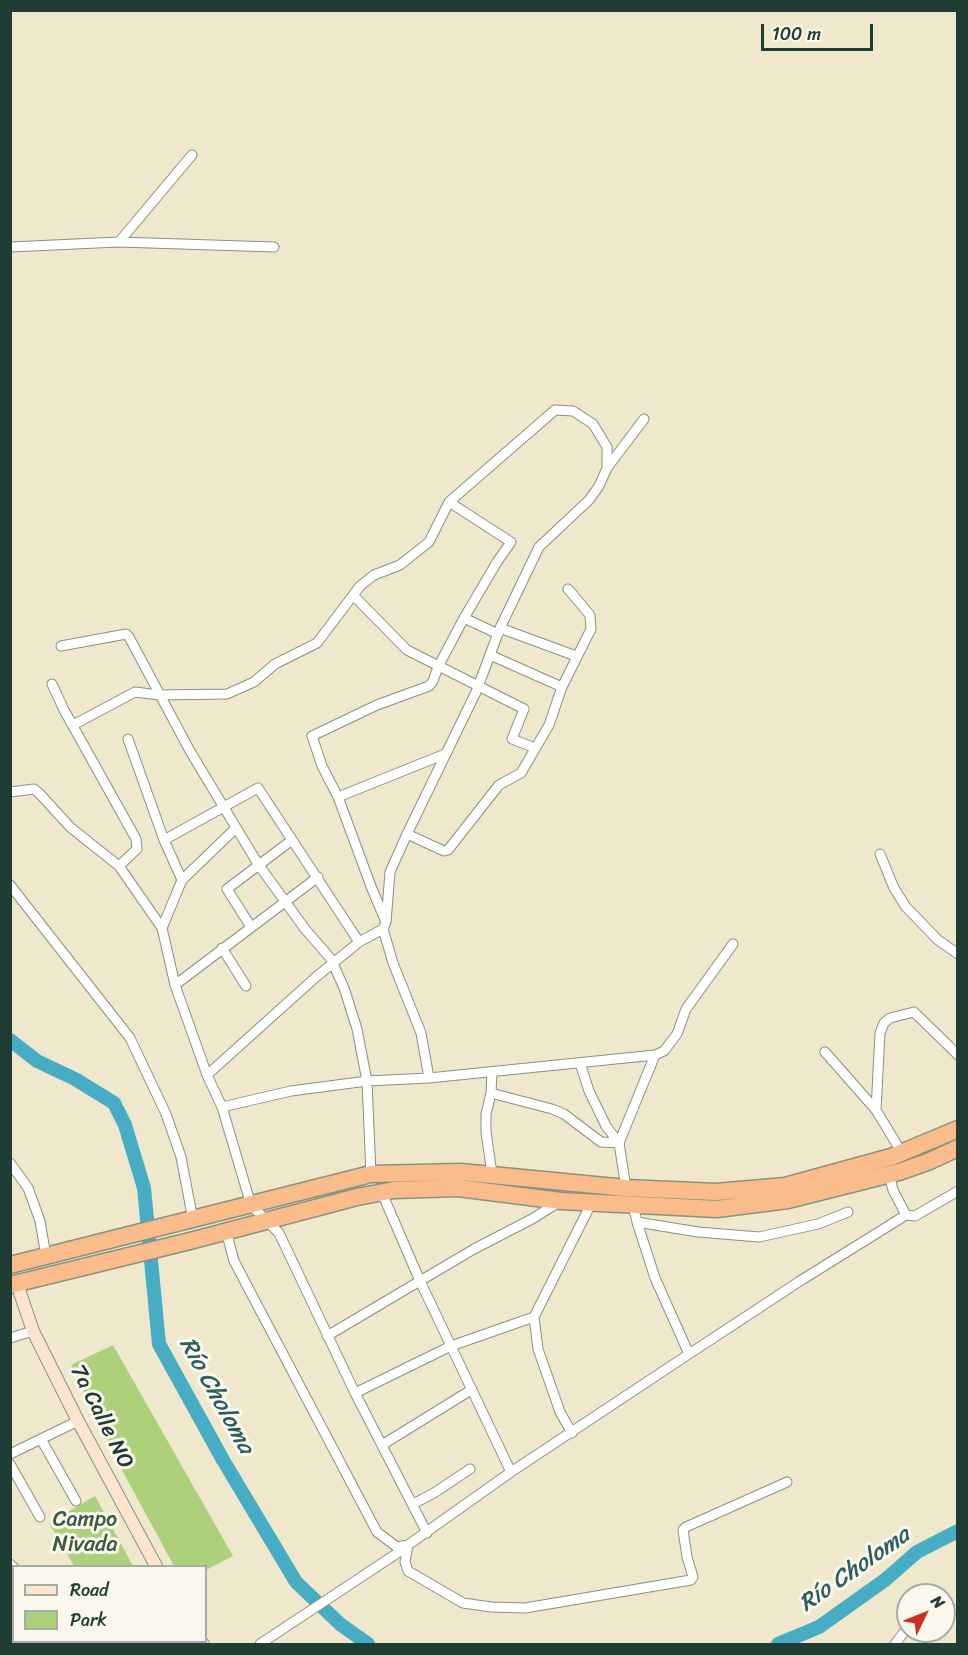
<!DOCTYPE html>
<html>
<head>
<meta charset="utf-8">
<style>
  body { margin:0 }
  #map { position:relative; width:968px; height:1655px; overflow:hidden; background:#f0e8cd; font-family:Sriracha,sans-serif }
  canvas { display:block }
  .frame { position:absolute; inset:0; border:12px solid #1f3d34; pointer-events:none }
  .legend { position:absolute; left:12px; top:1565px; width:195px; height:78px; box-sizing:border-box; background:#fbf7ec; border:2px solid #a3ada2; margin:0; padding:8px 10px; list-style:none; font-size:18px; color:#1f3d34 }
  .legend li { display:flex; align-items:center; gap:12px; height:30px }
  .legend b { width:30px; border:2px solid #a3ada2 }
  .north { position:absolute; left:896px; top:1583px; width:60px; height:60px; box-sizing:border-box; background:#fbf7ec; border:2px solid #a3ada2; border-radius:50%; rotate:47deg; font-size:16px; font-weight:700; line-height:24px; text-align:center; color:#1f3d34 }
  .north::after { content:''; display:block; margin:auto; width:21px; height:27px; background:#c8321e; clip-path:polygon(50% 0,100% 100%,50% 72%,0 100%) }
  .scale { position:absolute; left:761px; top:24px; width:112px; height:27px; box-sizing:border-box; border:3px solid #1f3d34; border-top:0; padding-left:8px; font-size:18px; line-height:21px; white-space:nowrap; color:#1f3d34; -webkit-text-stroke:4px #fbf7ec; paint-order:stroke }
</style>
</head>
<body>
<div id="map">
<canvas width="968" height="1655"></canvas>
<div class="frame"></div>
<ul class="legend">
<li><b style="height:8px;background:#fde4d0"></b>Road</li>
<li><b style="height:16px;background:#add17a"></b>Park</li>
</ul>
<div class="north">N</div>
<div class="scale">100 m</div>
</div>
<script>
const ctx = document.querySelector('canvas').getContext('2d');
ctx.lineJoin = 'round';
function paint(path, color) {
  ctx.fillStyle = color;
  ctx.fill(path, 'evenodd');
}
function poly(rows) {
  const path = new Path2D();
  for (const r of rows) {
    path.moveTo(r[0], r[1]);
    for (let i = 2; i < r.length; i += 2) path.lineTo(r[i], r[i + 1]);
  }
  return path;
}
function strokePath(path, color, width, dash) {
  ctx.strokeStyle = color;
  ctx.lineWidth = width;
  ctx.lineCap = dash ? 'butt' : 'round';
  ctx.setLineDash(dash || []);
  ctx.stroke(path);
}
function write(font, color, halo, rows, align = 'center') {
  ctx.font = font + ' Sriracha,sans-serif';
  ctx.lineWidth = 6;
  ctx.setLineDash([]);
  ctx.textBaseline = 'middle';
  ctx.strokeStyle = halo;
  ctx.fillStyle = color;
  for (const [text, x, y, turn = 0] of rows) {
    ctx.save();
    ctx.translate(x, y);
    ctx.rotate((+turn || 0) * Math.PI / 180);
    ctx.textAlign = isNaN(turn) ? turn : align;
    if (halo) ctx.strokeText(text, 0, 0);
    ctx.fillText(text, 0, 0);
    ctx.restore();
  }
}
paint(poly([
  [113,1345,233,1556,206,1570,206,1566,174,1566,123,1472,71,1365],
  [95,1496,133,1566,74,1566,49,1523]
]), '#add17a');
strokePath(poly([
  [10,1040,37,1061,75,1079,114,1103,125,1125,144,1188,159,1344,223,1460,296,1582,340,1624,368,1644],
  [778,1644,819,1627,885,1580,917,1552,958,1531]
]), '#46adc5', 14);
const street = poly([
  [119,242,274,247],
  [10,247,119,242,192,155],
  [607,468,644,419],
  [353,595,407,650,524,709,512,739,535,748],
  [464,618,498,634],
  [500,628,576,656],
  [61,646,126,634,129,637,190,751,258,864,305,929,331,959,344,988,357,1029,367,1081,371,1174],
  [490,655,562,687],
  [52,684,64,710,136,839,137,849,119,866],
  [73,725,135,692,159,695,227,694,254,682,275,664,317,643,360,586,374,575,400,565,429,542,449,502,555,410,573,411,593,424,607,447,607,468,599,486,589,500,539,547,500,628,476,692,407,834,390,872,386,922,383,929,359,942,316,977,207,1075],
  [128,739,164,840,182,880],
  [10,792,34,789,40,794,70,827,119,866,162,928,175,985,207,1075,222,1107,251,1205,279,1233,355,1393,427,1533],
  [338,797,445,754],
  [407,834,444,851,448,850,499,785,521,773,549,725,562,687,591,629,590,615,568,589],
  [164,840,258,788,359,942],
  [880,854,894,888,906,907,938,940,958,954],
  [10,885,130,1038,166,1114,181,1157,193,1220],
  [386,922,372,889,338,797,322,766,312,736,377,705,429,686,433,681,438,667,464,618,497,562,511,542,449,502],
  [251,927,227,889,292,840],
  [162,928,182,880,236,828],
  [383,929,393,963,421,1033,429,1078],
  [222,948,246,986],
  [175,985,318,877],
  [825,1052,876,1110,902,1153],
  [580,1063,589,1091,606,1126,619,1143],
  [491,1093,552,1109,564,1114,601,1142,619,1143],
  [222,1107,291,1091,367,1081,429,1078,655,1055,664,1051,677,1034,686,1009,733,944],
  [876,1110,880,1033,884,1023,890,1018,914,1012,958,1055],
  [10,1163,28,1188,40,1221,46,1256],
  [492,1174,486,1132,486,1114,491,1093,492,1072],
  [889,1174,893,1190,906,1215,915,1216,958,1191],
  [626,1188,619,1143,655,1055],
  [382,1193,420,1281,511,1472,689,1354,655,1278,637,1222],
  [633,1205,637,1222,698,1232,759,1237,818,1224,848,1212],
  [226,1231,234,1261,377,1532,397,1547,408,1545],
  [327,1336,474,1249,532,1219,559,1202],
  [10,1338,33,1331],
  [689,1354,800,1281,906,1215],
  [355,1393,451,1346,534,1317],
  [572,1433,560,1412,538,1349,534,1317,592,1202],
  [41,1439,76,1501],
  [382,1445,471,1390],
  [10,1454,78,1421],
  [10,1464,40,1517],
  [511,1472,408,1545,405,1562,408,1571,463,1603,491,1607,525,1608,691,1580,693,1577,687,1557,683,1530,686,1527,787,1482],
  [413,1504,434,1493,470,1469],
  [10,1564,14,1568],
  [944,1611,958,1610],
  [10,1637,14,1635],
  [63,1642,65,1644],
  [157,1644,165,1642],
  [260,1644,408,1546],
  [895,1644,908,1627]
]);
const secondary = poly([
  [17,1284,33,1331,78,1421,156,1566],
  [201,1642,203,1644]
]);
const highway = poly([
  [10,1265,371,1174,461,1172,626,1188,716,1192,785,1186,891,1157,958,1129],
  [10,1285,190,1241,357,1197,394,1190,458,1188,561,1201,717,1209,788,1200,899,1172,930,1161,958,1148]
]);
strokePath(street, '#889280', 11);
strokePath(secondary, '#889280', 14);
strokePath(highway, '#889280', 19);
strokePath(street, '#fff', 9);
strokePath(secondary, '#fde4d0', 12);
strokePath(highway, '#f9bc8a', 16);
write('22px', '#1f3d34', '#fbf7ec', [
  ["7a Calle NO",101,1417,63]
]);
write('22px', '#3b5b42', '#fbf7ec', [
  ["Campo",85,1520],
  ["Nivada",85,1545]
]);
write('italic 24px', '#2b5f60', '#fbf7ec', [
  ["Río Choloma",216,1396,61],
  ["Río Choloma",855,1570,-35]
]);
</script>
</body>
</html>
